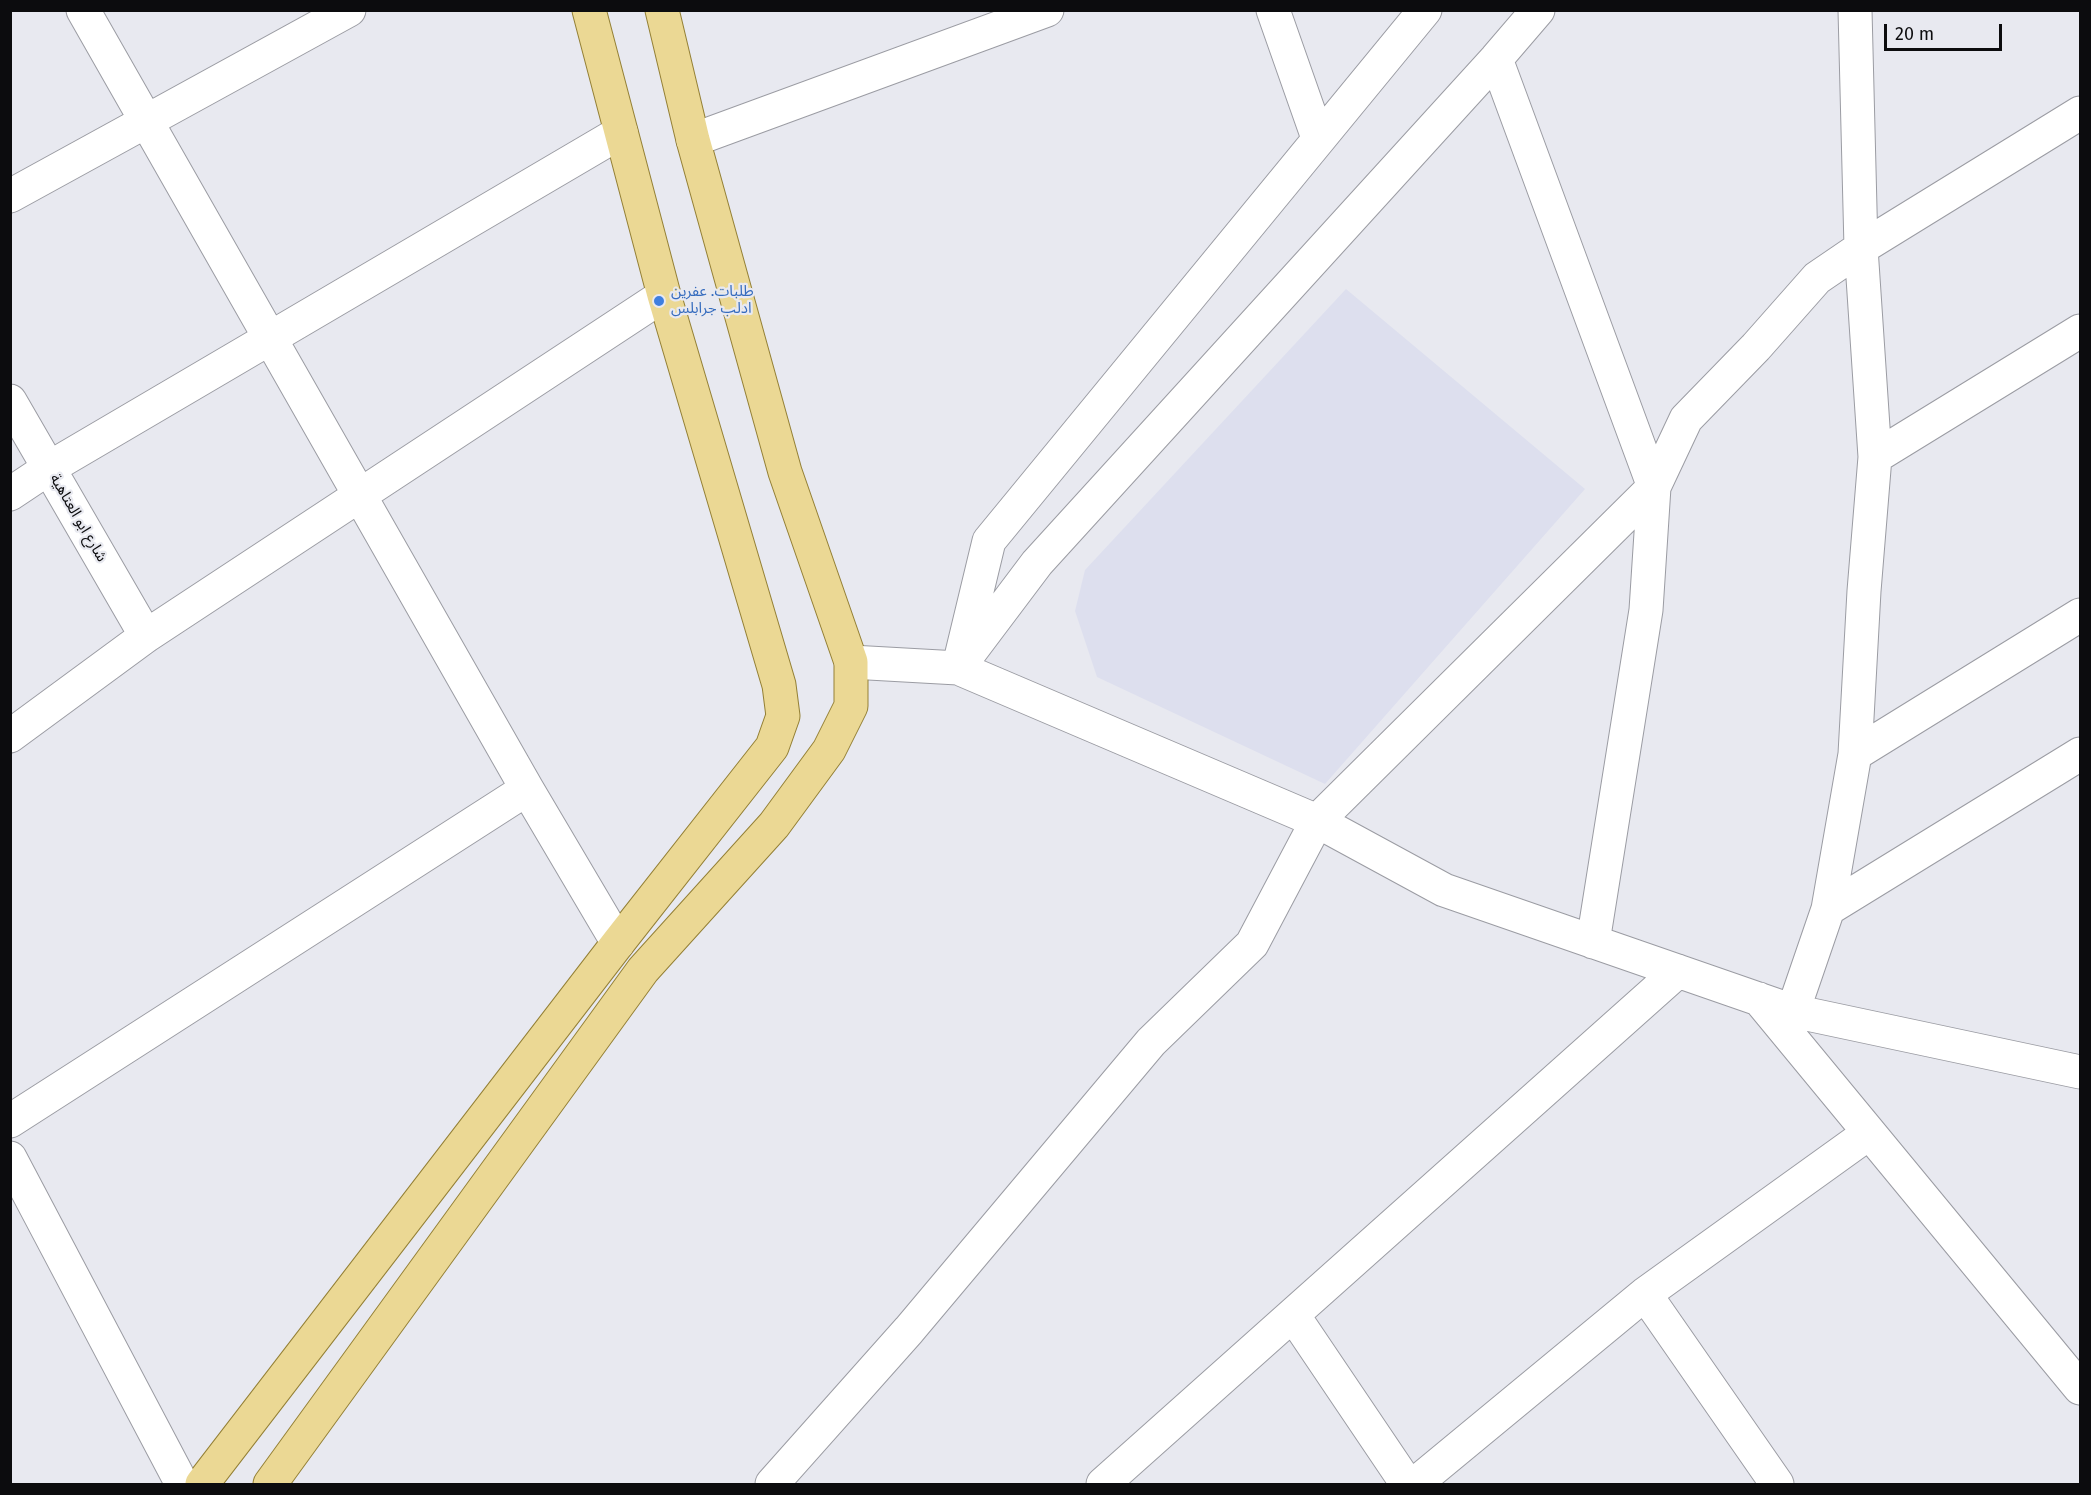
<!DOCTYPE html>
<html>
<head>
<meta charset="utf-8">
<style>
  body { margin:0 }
  #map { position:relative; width:2091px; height:1495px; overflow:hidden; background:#e8e9f0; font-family:"Fira Sans",sans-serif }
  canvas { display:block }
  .frame { position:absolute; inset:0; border:12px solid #0c0c0e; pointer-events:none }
  .scale { position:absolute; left:1884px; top:24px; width:118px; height:27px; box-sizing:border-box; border:3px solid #0c0c0e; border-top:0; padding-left:8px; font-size:18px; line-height:21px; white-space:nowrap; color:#0c0c0e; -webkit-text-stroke:4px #e8e9f0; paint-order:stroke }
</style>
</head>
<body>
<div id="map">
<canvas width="2091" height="1495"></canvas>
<div class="frame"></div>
<div class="scale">20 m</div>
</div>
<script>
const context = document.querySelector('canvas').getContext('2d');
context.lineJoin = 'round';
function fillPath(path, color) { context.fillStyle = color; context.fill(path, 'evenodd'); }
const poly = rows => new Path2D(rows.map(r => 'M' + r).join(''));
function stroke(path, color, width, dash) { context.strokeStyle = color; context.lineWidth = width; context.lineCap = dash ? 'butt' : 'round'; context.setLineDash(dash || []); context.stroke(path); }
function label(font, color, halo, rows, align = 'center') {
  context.font = font + ' "Fira Sans","Noto Sans Arabic",sans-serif'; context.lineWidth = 4.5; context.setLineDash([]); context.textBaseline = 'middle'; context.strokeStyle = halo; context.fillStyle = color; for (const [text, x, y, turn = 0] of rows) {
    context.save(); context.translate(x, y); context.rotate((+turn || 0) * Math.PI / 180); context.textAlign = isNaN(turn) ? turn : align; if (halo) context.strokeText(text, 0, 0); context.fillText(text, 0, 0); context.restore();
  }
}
fillPath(poly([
  [1346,289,1585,489,1325,784,1097,677,1075,611,1085,570]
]), '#dddfee');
const minor = poly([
  [83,10,527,789,618,943],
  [1273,10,1318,138],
  [693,140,1047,10],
  [10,196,349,10],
  [10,401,146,636],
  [1875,457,2080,331],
  [10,494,49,468,621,132],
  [962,653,989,541,1425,10],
  [851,662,958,668,1317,821,1444,890,1793,1011,2080,1072],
  [958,668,1037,563,1496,59,1538,10],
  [10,736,146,636,664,295],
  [1855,754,2080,615],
  [1828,909,2080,754],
  [1593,942,1646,610,1654,487,1686,419,1756,347,1817,278,1861,248,2080,113],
  [1759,999,2080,1388],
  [1793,1011,1828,909,1855,754,1864,591,1875,457,1861,248,1855,10],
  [10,1121,527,789],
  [10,1158,182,1484],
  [1645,1294,1777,1484],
  [1293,1315,1407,1484],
  [772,1484,909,1330,1151,1042,1252,944,1317,821,1654,487,1496,59],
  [1103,1484,1678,971],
  [1415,1484,1645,1294,1869,1133]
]);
const major = poly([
  [202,1484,618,943,772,747,783,716,779,685,664,295,589,10],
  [270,1484,643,970,774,825,829,750,851,706,851,662,785,472,693,140,662,10]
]);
stroke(minor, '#9b9ca3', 35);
stroke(major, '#948036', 35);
stroke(minor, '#fff', 33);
stroke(major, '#ebd894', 33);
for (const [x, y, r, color] of [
  [659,301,6,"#3f7fe0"]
]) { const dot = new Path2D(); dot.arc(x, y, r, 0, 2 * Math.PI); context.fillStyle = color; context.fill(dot); stroke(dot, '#e8e9f0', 2); }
label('15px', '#366cbe', '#e8e9f0', [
  ["طلبات. عفرين",671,292],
  ["ادلب جرابلس",671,309]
], 'left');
label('15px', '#0c0c0e', '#e8e9f0', [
  ["شارع ابو العتاهية",78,518,60]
]);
</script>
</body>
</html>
